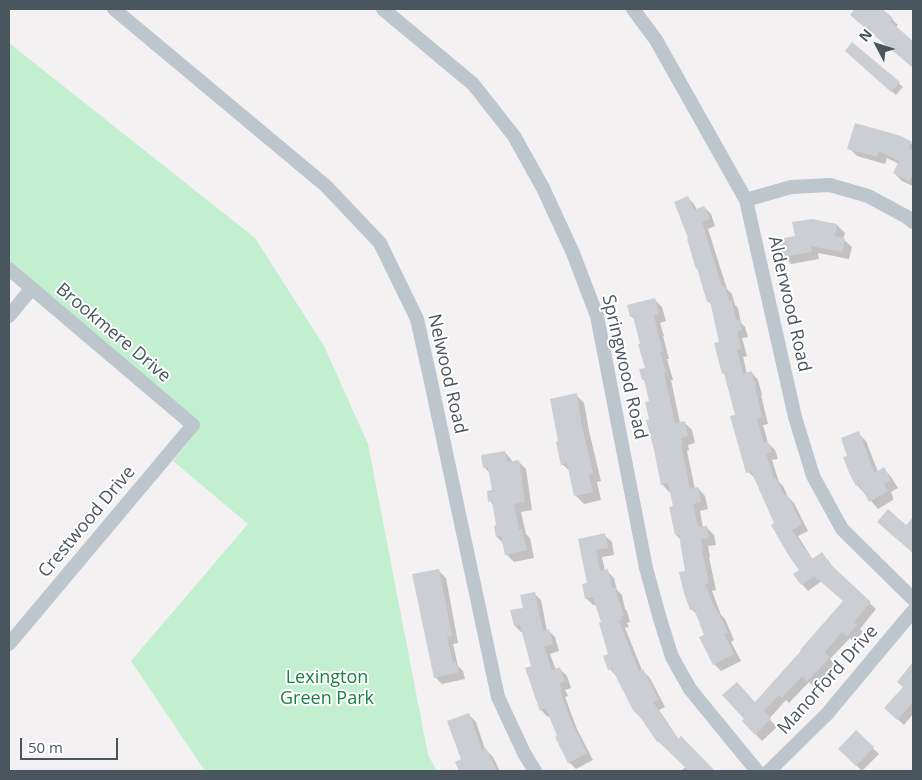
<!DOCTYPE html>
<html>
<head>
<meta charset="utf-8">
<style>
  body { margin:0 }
  #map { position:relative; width:922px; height:780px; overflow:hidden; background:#f3f1f1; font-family:"Open Sans",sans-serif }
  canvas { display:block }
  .frame { position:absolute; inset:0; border:10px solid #49565e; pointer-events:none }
  .north { position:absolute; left:852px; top:20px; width:50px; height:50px; -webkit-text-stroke:4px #fff; paint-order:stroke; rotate:310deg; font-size:14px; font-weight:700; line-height:20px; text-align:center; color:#49565e }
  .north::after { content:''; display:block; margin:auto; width:18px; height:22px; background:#49565e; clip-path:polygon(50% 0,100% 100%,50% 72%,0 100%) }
  .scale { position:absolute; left:20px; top:738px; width:98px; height:22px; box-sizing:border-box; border:2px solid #49565e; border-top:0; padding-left:6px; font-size:15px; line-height:18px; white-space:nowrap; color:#49565e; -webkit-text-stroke:4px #fff; paint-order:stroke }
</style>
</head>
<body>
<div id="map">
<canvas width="922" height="780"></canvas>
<div class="frame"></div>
<div class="north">N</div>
<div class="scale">50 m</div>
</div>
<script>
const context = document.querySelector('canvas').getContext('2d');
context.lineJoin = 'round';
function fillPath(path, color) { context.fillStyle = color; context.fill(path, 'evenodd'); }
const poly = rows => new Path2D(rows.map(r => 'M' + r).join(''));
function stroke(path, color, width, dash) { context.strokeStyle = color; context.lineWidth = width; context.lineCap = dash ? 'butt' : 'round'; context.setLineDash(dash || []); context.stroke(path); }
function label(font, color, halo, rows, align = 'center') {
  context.font = font + ' "Open Sans",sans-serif'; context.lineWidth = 4; context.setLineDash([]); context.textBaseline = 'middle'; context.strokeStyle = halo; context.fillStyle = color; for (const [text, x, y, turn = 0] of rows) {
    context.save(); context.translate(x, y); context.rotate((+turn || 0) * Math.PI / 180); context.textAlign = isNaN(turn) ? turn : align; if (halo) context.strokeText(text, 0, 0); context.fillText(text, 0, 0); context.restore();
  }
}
fillPath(poly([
  [9,43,255,238,324,346,368,444,428,755,437,771,205,771,131,661,248,524,173,461,193,436,194,421,9,261]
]), '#c1efcf');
fillPath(poly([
  [856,9,873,9,882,17,892,19,898,25,896,27,913,42,913,67,851,15],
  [853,44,903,87,896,95,850,55],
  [911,143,913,145,913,186,902,181,894,173,899,164,887,158,885,164,857,156,849,148],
  [688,198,694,204,697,210,704,207,711,214,715,226,708,229,727,289,732,294,735,305,738,308,741,323,745,327,748,337,742,338,747,356,743,357,747,374,752,373,758,380,762,395,761,395,768,424,763,425,768,443,775,450,778,459,772,460,779,482,783,486,788,497,794,503,808,531,798,536,813,560,821,554,828,560,836,572,876,609,860,629,863,632,854,642,850,638,830,659,836,664,827,674,814,687,809,682,789,703,786,700,769,719,777,727,762,741,743,721,755,703,845,601,822,581,808,591,802,584,800,570,775,524,755,478,748,472,736,416,726,376,723,373,720,343,712,305,708,301],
  [837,225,845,233,843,239,852,247,849,259,818,253,819,259,791,264,783,256,796,237],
  [655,300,662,307,666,321,660,323,664,336,663,336,669,359,667,359,673,380,671,380,680,423,684,422,692,430,695,443,688,445,689,450,687,451,695,489,698,488,705,496,708,509,700,511,703,528,706,527,714,535,716,545,708,546,710,557,709,557,716,590,712,591,721,615,725,619,734,640,731,642,741,661,721,671,714,664,698,615,691,609,687,572,681,540,676,535,674,507,671,491,669,492,662,484,650,420,650,402,646,382,643,379,647,368,635,320,631,316],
  [576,395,584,403,589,431,601,481,597,482,601,500,584,504,576,496,571,472,562,464],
  [858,433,866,441,878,472,884,469,891,477,898,488,891,492,893,497,893,500,878,509,857,485,849,456],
  [505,452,513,462,518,461,526,469,532,510,521,512,526,534,530,538,534,558,514,562,506,554,503,543,497,537,495,527,498,526,494,506,490,501,493,491,490,473,484,467],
  [604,535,612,542,614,555,602,557,605,571,607,571,614,578,617,590,622,595,625,609,627,611,630,622,627,623,629,627,625,628,642,670,650,678,665,707,659,710,679,740,681,738,713,771,680,771,686,767,658,741,642,719,635,712,617,677,610,669,610,655,597,605,593,605,586,598,588,584,579,540],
  [439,571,446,578,458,643,453,644,458,666,463,671,465,679,442,684,435,677],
  [534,593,541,600,547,631,548,630,555,637,559,651,550,654,556,670,560,669,567,676,571,688,565,690,568,696,565,697,577,729,593,760,576,769,569,762,551,716,548,717,541,710,533,667,523,632,521,632,515,626],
  [910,668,913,671,913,714,904,725,892,714,904,688],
  [469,715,476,722,485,749,493,757,500,771,460,771,456,762,462,760],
  [856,732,879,754,862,771,840,749]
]), '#0003');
fillPath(poly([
  [855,9,882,9,893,18,890,21,913,41,913,68,850,15],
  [852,42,900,82,891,92,845,51],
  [855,123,901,136,912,142,908,148,913,150,913,174,909,182,893,173,899,161,879,151,877,157,847,149],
  [688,196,694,210,704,206,710,219,702,222,722,287,725,286,729,301,732,300,736,320,739,319,742,330,737,332,741,349,737,350,743,374,752,371,756,388,755,388,762,417,757,419,764,443,768,442,772,452,766,454,774,479,776,478,784,495,787,495,802,524,792,530,800,542,812,559,822,552,831,565,871,602,854,622,857,625,847,636,842,632,825,652,830,657,820,668,807,681,802,676,782,698,779,695,764,711,771,719,755,735,742,721,744,719,722,695,737,682,755,702,801,651,800,650,843,601,814,576,801,585,793,574,799,570,789,556,771,525,774,523,751,471,746,473,730,416,735,415,724,373,722,374,714,343,719,342,710,301,707,302,697,268,696,269,687,239,688,238,674,202],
  [812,219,837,224,835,236,845,238,842,252,811,246,812,252,782,257,779,239,795,236,792,222],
  [655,298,659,314,654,315,657,329,656,329,663,351,660,352,666,372,664,373,675,423,685,421,688,436,681,438,683,443,681,444,690,489,698,487,701,502,693,504,698,527,707,526,709,538,701,539,703,550,702,550,709,583,705,584,716,611,718,611,728,633,724,634,734,654,713,665,699,637,704,635,694,609,690,610,684,593,679,572,685,571,679,535,675,535,669,507,673,506,668,483,661,485,654,450,646,420,649,419,645,402,649,401,644,379,642,380,639,369,645,368,638,344,640,344,633,316,630,317,627,305],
  [577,393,581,422,593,473,589,474,593,492,574,496,567,463,561,465,556,442,558,441,550,399],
  [859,431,874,473,884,467,891,480,884,484,888,491,869,502,859,484,856,486,850,475,843,457,847,456,841,438],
  [505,451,507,462,519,460,525,502,514,504,519,530,522,529,527,550,505,555,501,536,496,537,494,526,496,525,492,501,488,502,487,491,492,490,488,467,483,468,481,455],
  [888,509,906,525,913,517,913,553,877,522],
  [605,533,608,548,596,550,600,571,608,569,612,588,615,587,619,603,620,603,624,616,621,616,622,620,619,621,639,671,643,669,659,700,653,702,678,739,681,736,715,771,689,771,658,741,657,742,636,711,634,712,612,669,608,670,603,656,608,654,599,623,601,622,593,597,585,599,582,584,587,583,578,539],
  [439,569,452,636,447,637,453,663,456,662,459,672,434,678,412,574],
  [535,592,543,631,549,629,553,644,544,647,552,670,560,667,565,681,559,683,562,690,560,690,571,721,587,753,568,763,555,737,557,736,546,708,540,711,525,668,531,666,520,625,514,626,510,610,523,608,520,595],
  [913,662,913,702,897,720,884,708,903,687,897,682],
  [469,713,482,750,486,748,497,771,459,771,455,762,461,759,447,721],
  [856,730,874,747,856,766,838,749]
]), '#cbced3');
stroke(poly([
  [114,9,326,186,380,243,417,319,431,382,498,697,524,753,535,771],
  [383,9,473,84,514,136,543,188,573,253,597,316,646,568,660,619,672,657,690,689,757,771],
  [633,9,656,40,746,200,795,417,813,476,842,529,913,599],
  [746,200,791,187,830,185,868,196,907,217,913,222],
  [9,269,193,425,9,644],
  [9,316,31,289],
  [769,771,827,714,913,611]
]), '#bdc6cd', 14);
label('18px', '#49565e', '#fff', [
  ["Alderwood Road",789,304,77],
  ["Brookmere Drive",113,333,40],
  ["Springwood Road",624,367,77],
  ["Nelwood Road",447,374,77],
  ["Crestwood Drive",87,522,-50],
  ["Manorford Drive",828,680,-48]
]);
label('18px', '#197f44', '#fff', [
  ["Lexington",327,678],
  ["Green Park",327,699]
]);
</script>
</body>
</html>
